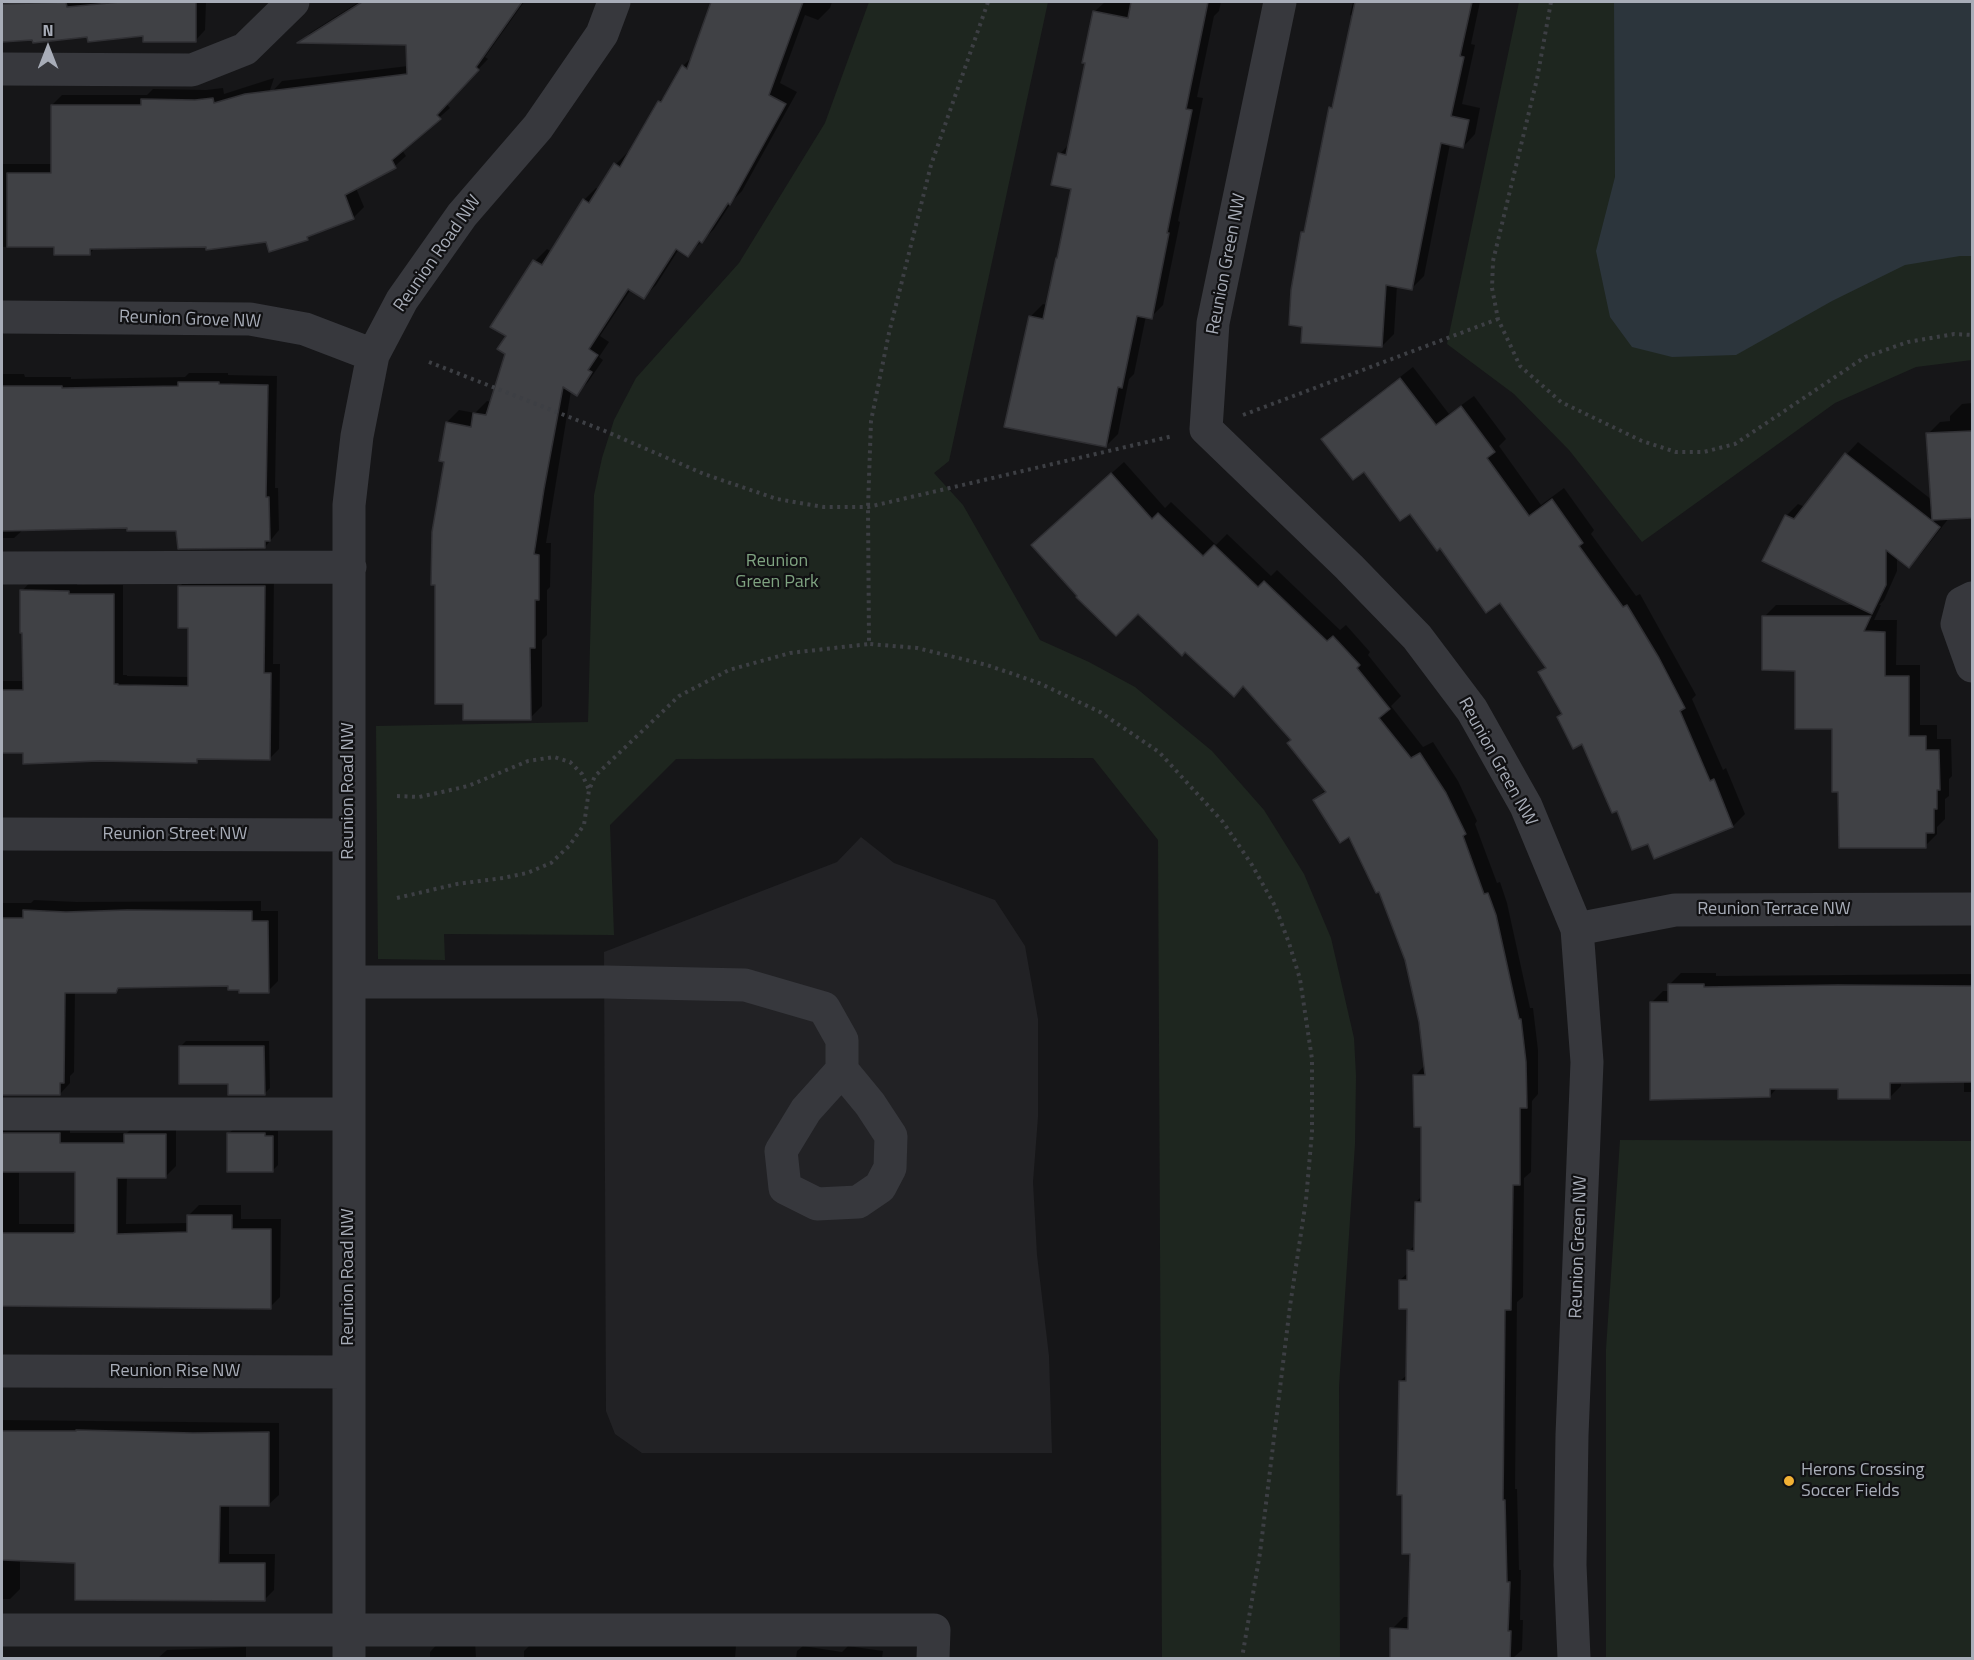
<!DOCTYPE html>
<html>
<head>
<meta charset="utf-8">
<style>
  body { margin:0 }
  #map { position:relative; width:1974px; height:1660px; overflow:hidden; background:#161618; font-family:"Titillium Web",sans-serif }
  canvas { display:block }
  .frame { position:absolute; inset:0; border:3px solid #a8adb8; pointer-events:none }
  .north { position:absolute; left:18px; top:18px; width:60px; height:60px; -webkit-text-stroke:4px #111113; paint-order:stroke; rotate:0deg; font-size:16px; font-weight:700; line-height:24px; text-align:center; color:#a8adb8 }
  .north::after { content:''; display:block; margin:auto; width:21px; height:27px; background:#a8adb8; clip-path:polygon(50% 0,100% 100%,50% 72%,0 100%) }
</style>
</head>
<body>
<div id="map">
<canvas width="1974" height="1660"></canvas>
<div class="frame"></div>
<div class="north">N</div>
</div>
<script>
const context = document.querySelector('canvas').getContext('2d');
context.lineJoin = 'round';
function fillPath(path, color) { context.fillStyle = color; context.fill(path, 'evenodd'); }
const poly = rows => new Path2D(rows.map(r => 'M' + r).join(''));
function stroke(path, color, width, dash) { context.strokeStyle = color; context.lineWidth = width; context.lineCap = dash ? 'butt' : 'round'; context.setLineDash(dash || []); context.stroke(path); }
function label(font, color, halo, rows, align = 'center') {
  context.font = font + ' "Titillium Web",sans-serif'; context.lineWidth = 4.5; context.setLineDash([]); context.textBaseline = 'middle'; context.strokeStyle = halo; context.fillStyle = color; for (const [text, x, y, turn = 0] of rows) {
    context.save(); context.translate(x, y); context.rotate((+turn || 0) * Math.PI / 180); context.textAlign = isNaN(turn) ? turn : align; if (halo) context.strokeText(text, 0, 0); context.fillText(text, 0, 0); context.restore();
  }
}
fillPath(poly([
  [861,837,894,863,995,900,1025,946,1038,1019,1038,1117,1033,1182,1037,1255,1049,1356,1052,1453,642,1453,615,1434,606,1411,604,952,837,862]
]), '#222225');
fillPath(poly([
  [869,2,1048,2,949,461,934,473,963,505,1040,640,1089,662,1135,687,1212,751,1264,810,1304,874,1331,938,1354,1038,1356,1076,1355,1144,1339,1386,1340,1658,1162,1658,1158,840,1093,758,676,759,610,825,614,935,444,934,445,960,378,959,376,726,588,722,594,495,602,458,614,420,636,378,739,263,825,123],
  [1519,2,1972,2,1972,360,1916,367,1835,403,1642,542,1569,450,1514,394,1447,344],
  [1620,1140,1972,1141,1972,1658,1606,1658,1606,1349]
]), '#1e261f');
fillPath(poly([
  [1614,2,1972,2,1972,256,1960,256,1905,265,1832,301,1736,355,1672,357,1632,347,1610,317,1596,251,1615,177]
]), '#2c353c');
fillPath(poly([
  [2,2,206,2,205,30,195,41,145,34,2,40],
  [359,2,524,2,485,57,488,59,446,103,450,108,402,150,406,156,395,166,356,188,364,207,353,218,312,234,307,238,207,246,96,247,89,254,55,246,2,247,2,87,3,164,52,164,52,105,62,95,147,95,153,89,206,90,223,88,224,94,274,78,268,96,282,81,408,66,407,43,301,42,310,33],
  [712,2,832,2,830,8,818,20,805,15,780,83,797,92,742,191,733,200,714,229,688,255,679,249,656,285,644,297,631,289,600,336,609,342,599,357,603,360,588,382,576,394,571,391,546,543,551,543,550,587,547,590,547,635,542,640,542,706,530,718,446,461,447,422,459,410,475,413,487,401,492,402,507,354,508,336,535,261,547,249,552,252,584,200,596,188,599,190,616,164,628,152,630,153,659,102,667,93,683,66,693,56],
  [1105,2,1221,2,1219,11,1214,16,1197,97,1203,98,1178,221,1180,222,1163,305,1151,317,1146,316,1134,374,1129,379,1118,434,1106,446,1031,316,1043,304,1047,305,1073,188,1060,154,1070,143,1087,62,1094,12],
  [1353,2,1480,2,1471,44,1475,45,1462,104,1480,108,1475,134,1463,147,1450,144,1424,276,1412,288,1397,285,1394,334,1382,346,1303,232,1306,228,1330,107,1335,103,1354,16,1350,15],
  [1413,367,1449,414,1474,396,1506,439,1499,446,1541,505,1564,488,1594,530,1591,534,1636,596,1640,594,1696,695,1692,699,1723,770,1726,768,1745,814,1733,826,1654,857,1649,842,1618,809,1583,742,1558,717,1563,713,1540,672,1546,666,1500,601,1440,546,1410,512,1365,469,1323,439,1335,427],
  [189,373,228,373,228,375,277,376,275,488,278,488,279,530,265,547,177,529,128,527,24,529,14,538,2,538,2,374,24,374,25,377,71,377,71,379,185,377],
  [1972,403,1972,516,1949,518,1921,554,1909,566,1897,557,1897,571,1884,600,1879,605,1881,605,1874,620,1897,620,1896,665,1920,665,1920,725,1937,725,1937,739,1951,739,1952,776,1949,779,1949,796,1945,799,1945,819,1937,827,1937,834,1925,846,1840,791,1833,728,1764,617,1776,605,1856,605,1786,516,1798,504,1805,507,1847,454,1858,442,1932,500,1928,434,1940,422,1950,421,1950,416,1962,404],
  [1124,462,1165,508,1171,502,1216,545,1227,534,1271,576,1277,570,1340,630,1346,625,1370,652,1368,655,1401,696,1391,706,1423,747,1433,742,1458,781,1477,821,1475,824,1497,883,1500,882,1507,903,1530,1008,1533,1008,1538,1050,1538,1094,1532,1101,1531,1172,1524,1178,1523,1297,1517,1302,1515,1489,1517,1489,1519,1570,1521,1570,1520,1620,1523,1620,1522,1650,1513,1658,1391,1658,1392,1629,1404,1617,1409,1617,1411,1553,1400,1381,1408,1374,1408,1308,1400,1280,1409,1272,1409,1251,1415,1245,1416,1202,1422,1196,1423,1125,1415,1076,1425,1065,1420,1022,1407,960,1380,890,1350,835,1315,800,1326,789,1293,740,1244,685,1185,650,1045,533],
  [189,577,274,577,273,664,280,664,279,749,270,758,200,758,196,761,2,751,2,681,24,681,22,591,31,581,78,582,77,585,123,585,123,675,127,675,127,676,190,677,190,626,179,587],
  [34,900,77,902,261,901,261,911,278,911,278,981,268,991,229,985,120,986,115,991,75,991,74,1072,70,1076,70,1083,60,1094,2,1094,2,903,31,903],
  [1681,973,1716,973,1716,976,1972,974,1972,1092,1964,1092,1964,1080,1901,1081,1901,1086,1889,1098,1839,1087,1778,1087,1770,1096,1651,1003,1663,991,1669,991,1669,985],
  [186,1041,269,1041,270,1088,264,1094,230,1083,180,1047],
  [2,1119,70,1123,70,1133,127,1133,136,1124,176,1124,176,1166,166,1176,127,1176,126,1224,188,1223,188,1216,199,1205,241,1205,241,1219,281,1219,280,1297,270,1307,2,1305],
  [19,1171,77,1171,77,1224,19,1224],
  [235,1128,270,1128,270,1131,278,1131,278,1165,272,1171,229,1133],
  [2,1420,279,1423,279,1495,268,1505,229,1505,229,1554,275,1554,274,1590,264,1600,77,1562,20,1559,20,1589,10,1599,2,1599],
  [440,1641,475,1641,476,1658,430,1658,430,1652],
  [534,1641,736,1646,735,1658,524,1658,524,1651],
  [803,1646,842,1652,848,1646,883,1651,882,1658,796,1658,797,1651],
  [246,1647,246,1658,158,1658,167,1650]
]), '#0007');
const building = poly([
  [66,2,67,7,120,2,196,2,196,42,143,42,143,36,88,42,87,37,33,43,32,40,2,42,2,4,66,2],
  [362,2,522,2,476,67,479,70,437,115,441,119,392,160,396,168,345,195,354,219,307,237,308,240,269,252,266,242,206,250,206,247,90,249,90,255,54,255,54,247,7,247,7,173,51,173,51,105,141,105,141,99,195,100,213,98,214,103,245,94,407,74,406,45,297,43,362,2],
  [711,2,803,2,769,95,786,104,730,205,728,203,702,243,699,241,688,257,676,249,644,299,628,289,589,349,598,355,588,370,592,372,577,396,563,387,544,489,534,554,539,555,539,600,535,600,535,648,530,648,531,720,463,720,463,704,435,704,435,585,431,585,432,532,444,462,439,461,446,422,471,427,473,413,486,415,505,354,497,349,506,336,490,327,533,260,542,265,583,199,589,203,614,163,620,167,658,101,661,102,682,65,687,69,711,2],
  [1131,2,1208,2,1186,109,1192,110,1167,233,1169,233,1152,319,1137,316,1122,388,1118,387,1106,447,1004,427,1029,316,1043,319,1056,258,1057,258,1071,189,1051,185,1058,153,1066,155,1085,63,1082,63,1093,11,1128,18,1131,2],
  [1355,2,1472,2,1460,56,1464,57,1451,116,1469,120,1463,148,1441,143,1412,290,1386,285,1382,347,1301,343,1302,327,1289,325,1291,290,1301,232,1304,232,1329,107,1332,108,1355,2],
  [1400,378,1436,425,1461,406,1495,452,1487,458,1529,516,1552,499,1583,543,1579,546,1623,607,1627,605,1659,658,1685,708,1680,711,1710,781,1714,779,1733,827,1654,859,1648,844,1632,850,1617,811,1612,813,1582,744,1573,749,1557,717,1562,714,1538,672,1546,668,1500,603,1486,613,1440,548,1437,551,1410,514,1400,521,1364,472,1353,480,1321,439,1400,378],
  [178,382,219,382,219,384,268,385,266,497,269,497,270,541,265,541,265,548,178,549,176,531,127,531,127,528,2,531,2,386,62,386,62,388,178,386,178,382],
  [1972,431,1972,518,1932,520,1926,433,1972,431],
  [1845,453,1940,527,1909,568,1886,550,1886,585,1872,614,1762,561,1785,515,1794,519,1845,453],
  [1111,473,1152,519,1158,513,1203,556,1214,545,1258,587,1264,581,1327,641,1333,636,1360,665,1357,668,1390,709,1379,718,1411,758,1420,753,1446,793,1466,834,1463,836,1484,894,1488,893,1496,915,1519,1019,1521,1019,1526,1062,1527,1108,1520,1108,1520,1185,1513,1185,1511,1310,1505,1310,1503,1500,1505,1500,1507,1582,1510,1582,1508,1631,1511,1631,1510,1659,1390,1659,1390,1628,1408,1629,1410,1554,1402,1554,1402,1495,1397,1495,1399,1381,1406,1381,1407,1309,1399,1309,1399,1280,1407,1280,1407,1250,1414,1251,1415,1202,1421,1202,1421,1127,1414,1127,1413,1075,1425,1075,1419,1022,1405,960,1379,892,1376,893,1349,837,1340,843,1313,800,1326,792,1287,743,1291,740,1243,686,1234,697,1185,652,1182,656,1138,614,1116,636,1076,597,1077,596,1031,545,1111,473],
  [178,586,265,586,264,673,271,673,270,760,197,759,197,763,99,761,23,764,23,753,2,753,2,690,23,690,22,633,20,633,20,590,69,591,69,594,114,594,114,684,118,684,118,685,188,686,188,628,178,628,178,586],
  [1762,616,1871,616,1864,631,1885,632,1885,676,1909,676,1909,736,1926,736,1926,750,1939,750,1940,790,1937,790,1937,809,1934,809,1934,833,1926,833,1926,848,1839,848,1838,792,1832,792,1832,729,1795,729,1795,671,1762,670,1762,616],
  [23,910,66,912,127,910,252,911,252,921,268,921,269,993,239,993,239,990,228,990,228,986,118,988,116,993,65,993,64,1083,60,1083,60,1095,2,1095,2,918,23,918,23,910],
  [1668,984,1704,984,1704,987,1838,985,1972,986,1972,1082,1890,1083,1890,1099,1838,1099,1838,1089,1770,1089,1770,1097,1650,1100,1650,1002,1668,1002,1668,984],
  [179,1046,264,1046,265,1095,228,1095,228,1084,179,1084,179,1046],
  [2,1133,60,1133,60,1143,124,1143,124,1134,166,1134,166,1178,117,1178,117,1234,187,1232,187,1215,232,1215,232,1229,271,1229,271,1309,2,1306,2,1233,73,1233,75,1232,75,1172,2,1172,2,1133],
  [227,1133,265,1133,265,1136,273,1136,273,1172,227,1172,227,1133],
  [76,1430,193,1433,269,1432,269,1506,220,1506,219,1563,265,1563,265,1601,75,1600,75,1563,2,1560,2,1431,76,1431,76,1430]
]);
fillPath(building, '#404145');
stroke(building, '#303034', 1.5);
stroke(poly([
  [988,2,931,165,889,333,871,421,868,507,869,644,917,648,987,665,1039,683,1100,712,1159,752,1223,822,1252,865,1275,906,1289,943,1300,979,1312,1059,1312,1132,1306,1200,1290,1306,1260,1553,1242,1658],
  [1551,2,1537,79,1493,261,1492,288,1498,319,1520,366,1561,402,1642,441,1676,452,1704,452,1735,444,1865,357,1908,342,1954,334,1972,335],
  [429,362,605,431,704,474,777,499,824,507,868,507,1173,436],
  [1243,415,1498,319],
  [397,796,419,797,442,792,468,786,528,761,554,757,570,762,582,774,589,790],
  [397,898,457,884,503,878,527,873,551,863,569,846,584,825,589,790,595,776,679,696,729,670,790,653,869,644]
]), '#3d3f44', 4, [3, 4.5]);
stroke(poly([
  [1280,2,1213,323,1206,429,1349,567,1417,637,1472,710,1526,806,1577,929,1587,1062,1572,1435,1570,1565,1574,1658],
  [2,69,192,70,245,49,293,2],
  [2,317,250,319,305,329,373,355],
  [2,568,350,567],
  [1972,598,1962,603,1957,624,1972,666],
  [2,834,349,835],
  [1577,929,1675,910,1972,909],
  [349,982,606,982,745,985,824,1008,842,1040,842,1070,806,1110,781,1151,785,1188,817,1204,858,1202,880,1187,890,1168,891,1136,870,1104,842,1070],
  [2,1114,349,1114],
  [2,1371,349,1372],
  [2,1630,934,1630,933,1658],
  [349,1658,349,505,357,436,373,355,402,300,462,215,538,127,602,34,614,2]
]), '#37383d', 33);
for (const [x, y, r, color] of [
  [1789,1481,6,"#f2b134"]
]) { const dot = new Path2D(); dot.arc(x, y, r, 0, 2 * Math.PI); context.fillStyle = color; context.fill(dot); stroke(dot, '#111113', 2); }
label('18px', '#a8adb8', '#111113', [
  ["Reunion Road NW",438,254,-55],
  ["Reunion Green NW",1227,264,-79],
  ["Reunion Grove NW",190,320,2],
  ["Reunion Green NW",1497,762,61],
  ["Reunion Road NW",349,791,-90],
  ["Reunion Street NW",175,835],
  ["Reunion Terrace NW",1774,910],
  ["Reunion Green NW",1579,1247,-88],
  ["Reunion Road NW",349,1277,-90],
  ["Reunion Rise NW",175,1372]
]);
label('18px', '#7fa381', '#111113', [
  ["Reunion",777,562],
  ["Green Park",777,583]
]);
label('18px', '#a8adb8', '#111113', [
  ["Herons Crossing",1801,1471],
  ["Soccer Fields",1801,1492]
], 'left');
</script>
</body>
</html>
